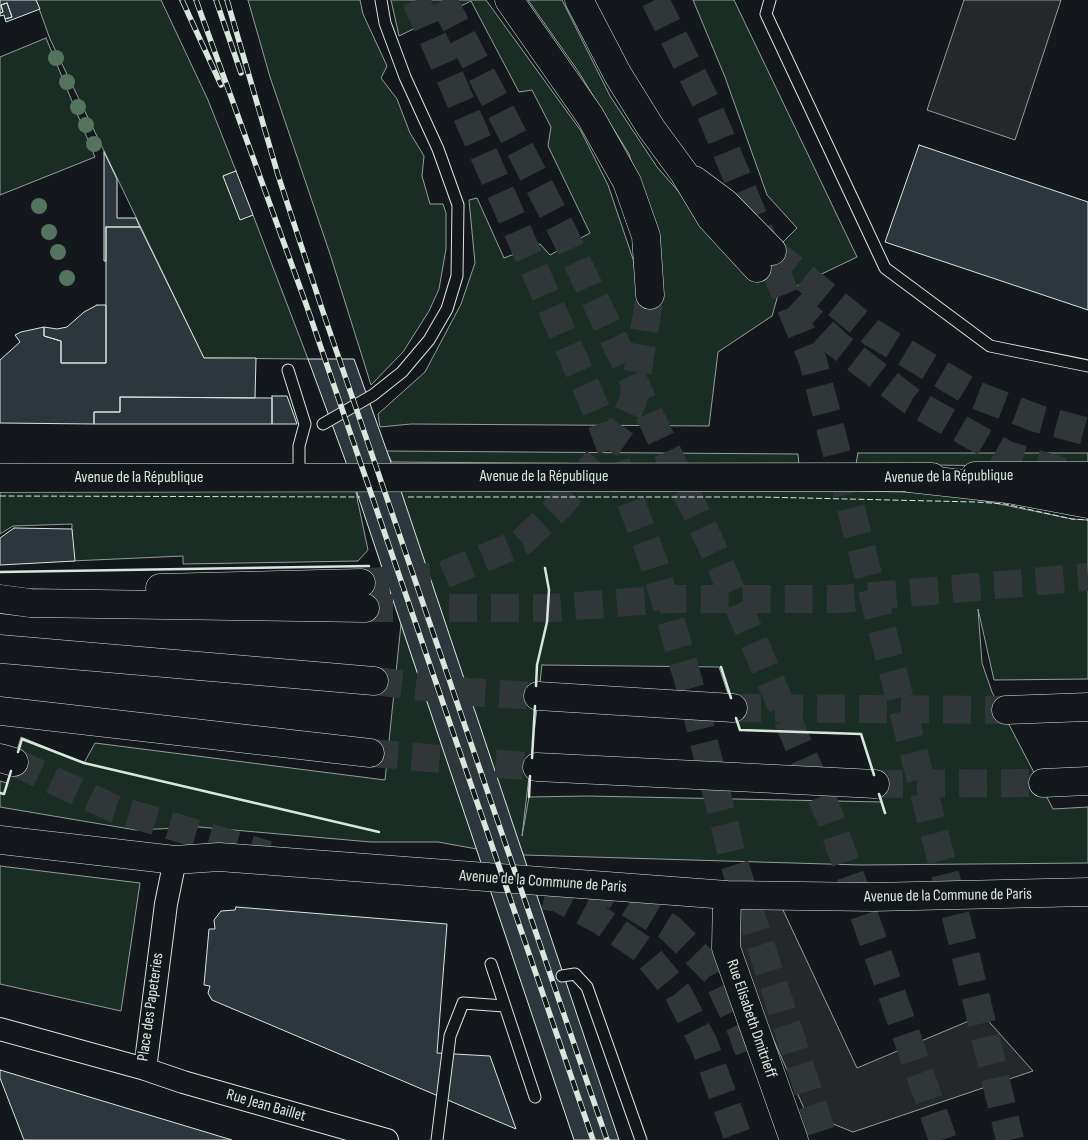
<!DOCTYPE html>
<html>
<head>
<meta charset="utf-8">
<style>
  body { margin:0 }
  canvas { display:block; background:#14181c }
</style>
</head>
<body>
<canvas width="1088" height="1140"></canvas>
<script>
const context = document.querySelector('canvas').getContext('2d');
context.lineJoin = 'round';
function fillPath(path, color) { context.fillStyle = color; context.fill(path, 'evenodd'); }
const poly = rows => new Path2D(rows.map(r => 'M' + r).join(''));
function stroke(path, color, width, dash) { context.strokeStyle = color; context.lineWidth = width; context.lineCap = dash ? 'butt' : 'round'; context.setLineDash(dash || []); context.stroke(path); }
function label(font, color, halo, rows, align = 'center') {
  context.font = font + ' "Sofia Sans Condensed",sans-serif'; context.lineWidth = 4; context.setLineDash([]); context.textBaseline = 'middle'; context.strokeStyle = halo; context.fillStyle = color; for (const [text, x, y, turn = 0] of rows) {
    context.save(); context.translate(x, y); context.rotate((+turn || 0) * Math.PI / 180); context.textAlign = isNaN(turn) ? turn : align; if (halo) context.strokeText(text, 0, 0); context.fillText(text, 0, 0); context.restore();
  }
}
const green = poly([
  [36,0,161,0,208,100,236,171,223,176,240,219,253,215,308,359,204,358,50,39,36,0],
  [248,0,360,0,363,14,387,66,381,78,397,99,410,133,424,156,422,176,430,204,443,204,446,213,446,249,439,289,429,311,403,352,371,385,330,254,270,77,248,0],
  [391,0,486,0,581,131,608,185,633,259,639,296,655,233,629,154,578,71,528,0,562,0,610,96,657,167,751,274,797,228,767,195,725,77,693,0,734,0,857,257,778,295,772,316,718,352,709,426,411,424,380,427,378,414,425,372,461,304,475,263,469,200,477,198,504,258,540,244,550,255,590,233,548,146,551,127,532,90,519,92,471,1,399,36,391,0],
  [46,38,95,157,0,195,0,57,46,38],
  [386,451,798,454,799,465,392,462,386,451],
  [858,453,1088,453,1088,467,856,464,858,453],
  [696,487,946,493,1072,519,1088,520,1088,679,994,680,978,609,982,663,992,692,1053,809,1088,807,1088,863,860,865,524,855,520,848,399,490,696,487],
  [542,665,719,667,740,730,861,734,882,802,587,796,529,797,522,836,542,665],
  [355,488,368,550,358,561,183,564,183,556,71,561,72,524,13,526,0,534,0,490,355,488],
  [401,624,477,849,438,842,371,842,199,827,136,830,0,807,0,781,7,783,21,737,84,763,95,743,385,780,401,624],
  [0,866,140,883,121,1011,0,984,0,866]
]);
fillPath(green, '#1a2d24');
stroke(green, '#939e99', 1);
const parking = poly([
  [964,0,1061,0,1015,140,927,110,964,0],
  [776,895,857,1068,983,1015,1033,1071,853,1132,806,1113,720,918,776,895]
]);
fillPath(parking, '#24282b');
stroke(parking, '#939e99', 1);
const building = poly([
  [0,0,36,0,40,9,6,22,5,19,12,17,7,3,1,5,3,12,0,13,0,0],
  [7,3,12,17,5,19,4,15,0,16,0,13,3,12,1,5,7,3],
  [919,145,1088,202,1088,310,885,242,919,145],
  [104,152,117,179,117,218,136,218,140,227,106,227,106,261,104,261,104,152],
  [236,171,253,215,240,220,223,176,236,171],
  [106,227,140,227,204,358,256,358,255,398,120,397,120,412,94,412,94,424,0,423,0,360,20,342,15,335,21,332,44,327,44,336,61,341,61,363,106,363,106,227],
  [97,305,106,305,106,363,61,363,61,341,44,336,44,327,57,329,67,327,84,312,97,305],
  [308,359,354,359,399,485,619,1140,574,1140,355,487,308,359],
  [272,396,287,396,297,424,272,424,272,396],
  [120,397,272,398,272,424,94,424,94,412,120,412,120,397],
  [14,528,72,529,75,561,0,565,0,538,14,528],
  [236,907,447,924,437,1053,490,1056,516,1129,212,1000,208,993,210,986,204,985,209,929,215,929,214,920,221,911,235,910,236,907],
  [0,1070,232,1140,24,1140,0,1078,0,1070]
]);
fillPath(building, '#2c363c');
stroke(building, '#d8e6dc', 1);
stroke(poly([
  [416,0,598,414,654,563,691,690,734,863,824,1140],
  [443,0,564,234,716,555,829,815,943,1140],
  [655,0,706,102,813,361,963,944,1010,1140],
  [772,251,871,332,976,395,1036,418,1088,432],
  [793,303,837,344,911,401,1007,455,1067,473],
  [361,583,441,576,522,542,560,506,599,458,623,423,633,401,650,295],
  [365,608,550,608,669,599,841,599,1088,577],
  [374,681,469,692,538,696],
  [733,708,1006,710],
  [370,753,537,767],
  [14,762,115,809,268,855],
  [875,784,1043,783],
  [503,888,558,898,600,920,642,949,678,993,704,1044,739,1140],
  [590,890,613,894,670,928,714,972,741,1029,752,1060]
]), '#313739', 28, [28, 14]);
const lane = poly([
  [770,0,766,14,885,268,990,346,1088,366],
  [288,370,305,424,299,446,299,477],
  [323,424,373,395,402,372,429,340,447,309,457,276,458,205,438,149,405,77,385,23,381,0],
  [491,964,535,1097],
  [562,976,575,974,587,987,641,1140],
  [437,1140,450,1036,463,1003,504,1006]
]);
const street = poly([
  [0,1029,145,1069,183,1082,387,1140],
  [145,1069,166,904,175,860]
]);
const secondary = poly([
  [975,476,1088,476],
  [0,478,932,477],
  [0,840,175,860,219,857,727,895,873,897,1088,892],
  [727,895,726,948,794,1140]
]);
const highway = poly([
  [509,0,590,116,627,182,646,236,650,295],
  [579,0,618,75,651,128,684,173,711,218,757,268],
  [694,180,725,203,772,251],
  [909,478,1008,489,1088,504],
  [160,588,361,583],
  [0,599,30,603,365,608],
  [0,649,374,681],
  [538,696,733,708],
  [1006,710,1088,707],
  [0,711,370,753],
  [0,758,14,762],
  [537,767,875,784],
  [1043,783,1088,781]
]);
stroke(lane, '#d8e6dc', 13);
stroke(street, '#d8e6dc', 24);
stroke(secondary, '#d8e6dc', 29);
stroke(highway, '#d8e6dc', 29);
stroke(lane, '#14181c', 11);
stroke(street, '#14181c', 22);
stroke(secondary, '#14181c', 28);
stroke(highway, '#14181c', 28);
const rail = poly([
  [182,0,221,85],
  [196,0,306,304,593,1140],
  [216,0,241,73],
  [227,0,278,175,322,309,607,1140]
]);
stroke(rail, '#d8e6dc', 5.5);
stroke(rail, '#14181c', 4, [11]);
stroke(poly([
  [0,496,360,497],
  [408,497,761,497,976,502,1005,504,1072,519,1088,520]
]), '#d8e6dc', 1, [6, 2.5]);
stroke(poly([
  [0,572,369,566],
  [721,667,731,698],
  [536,686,537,665,547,622,549,590,545,568],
  [736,718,740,730,861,734,874,775],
  [18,752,22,739,84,763,379,832],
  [532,758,535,706],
  [0,793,4,794,11,771],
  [879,794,885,813],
  [529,797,530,776]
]), '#d8e6dc', 2.5);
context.fillStyle = '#55745f';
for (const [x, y] of [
  [56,58],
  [67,82],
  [78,107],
  [86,125],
  [94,144],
  [39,206],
  [49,232],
  [58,252],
  [67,278]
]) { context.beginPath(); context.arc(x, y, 8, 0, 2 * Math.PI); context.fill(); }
label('16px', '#d8e6dc', '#14181c', [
  ["Avenue de la République",544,477],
  ["Avenue de la République",949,477,-1],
  ["Avenue de la République",139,478],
  ["Avenue de la Commune de Paris",543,882,4],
  ["Avenue de la Commune de Paris",948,896,-1],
  ["Place des Papeteries",151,1007,-82],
  ["Rue Elisabeth Dmitrieff",751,1019,71],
  ["Rue Jean Baillet",266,1106,16]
]);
</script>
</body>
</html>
